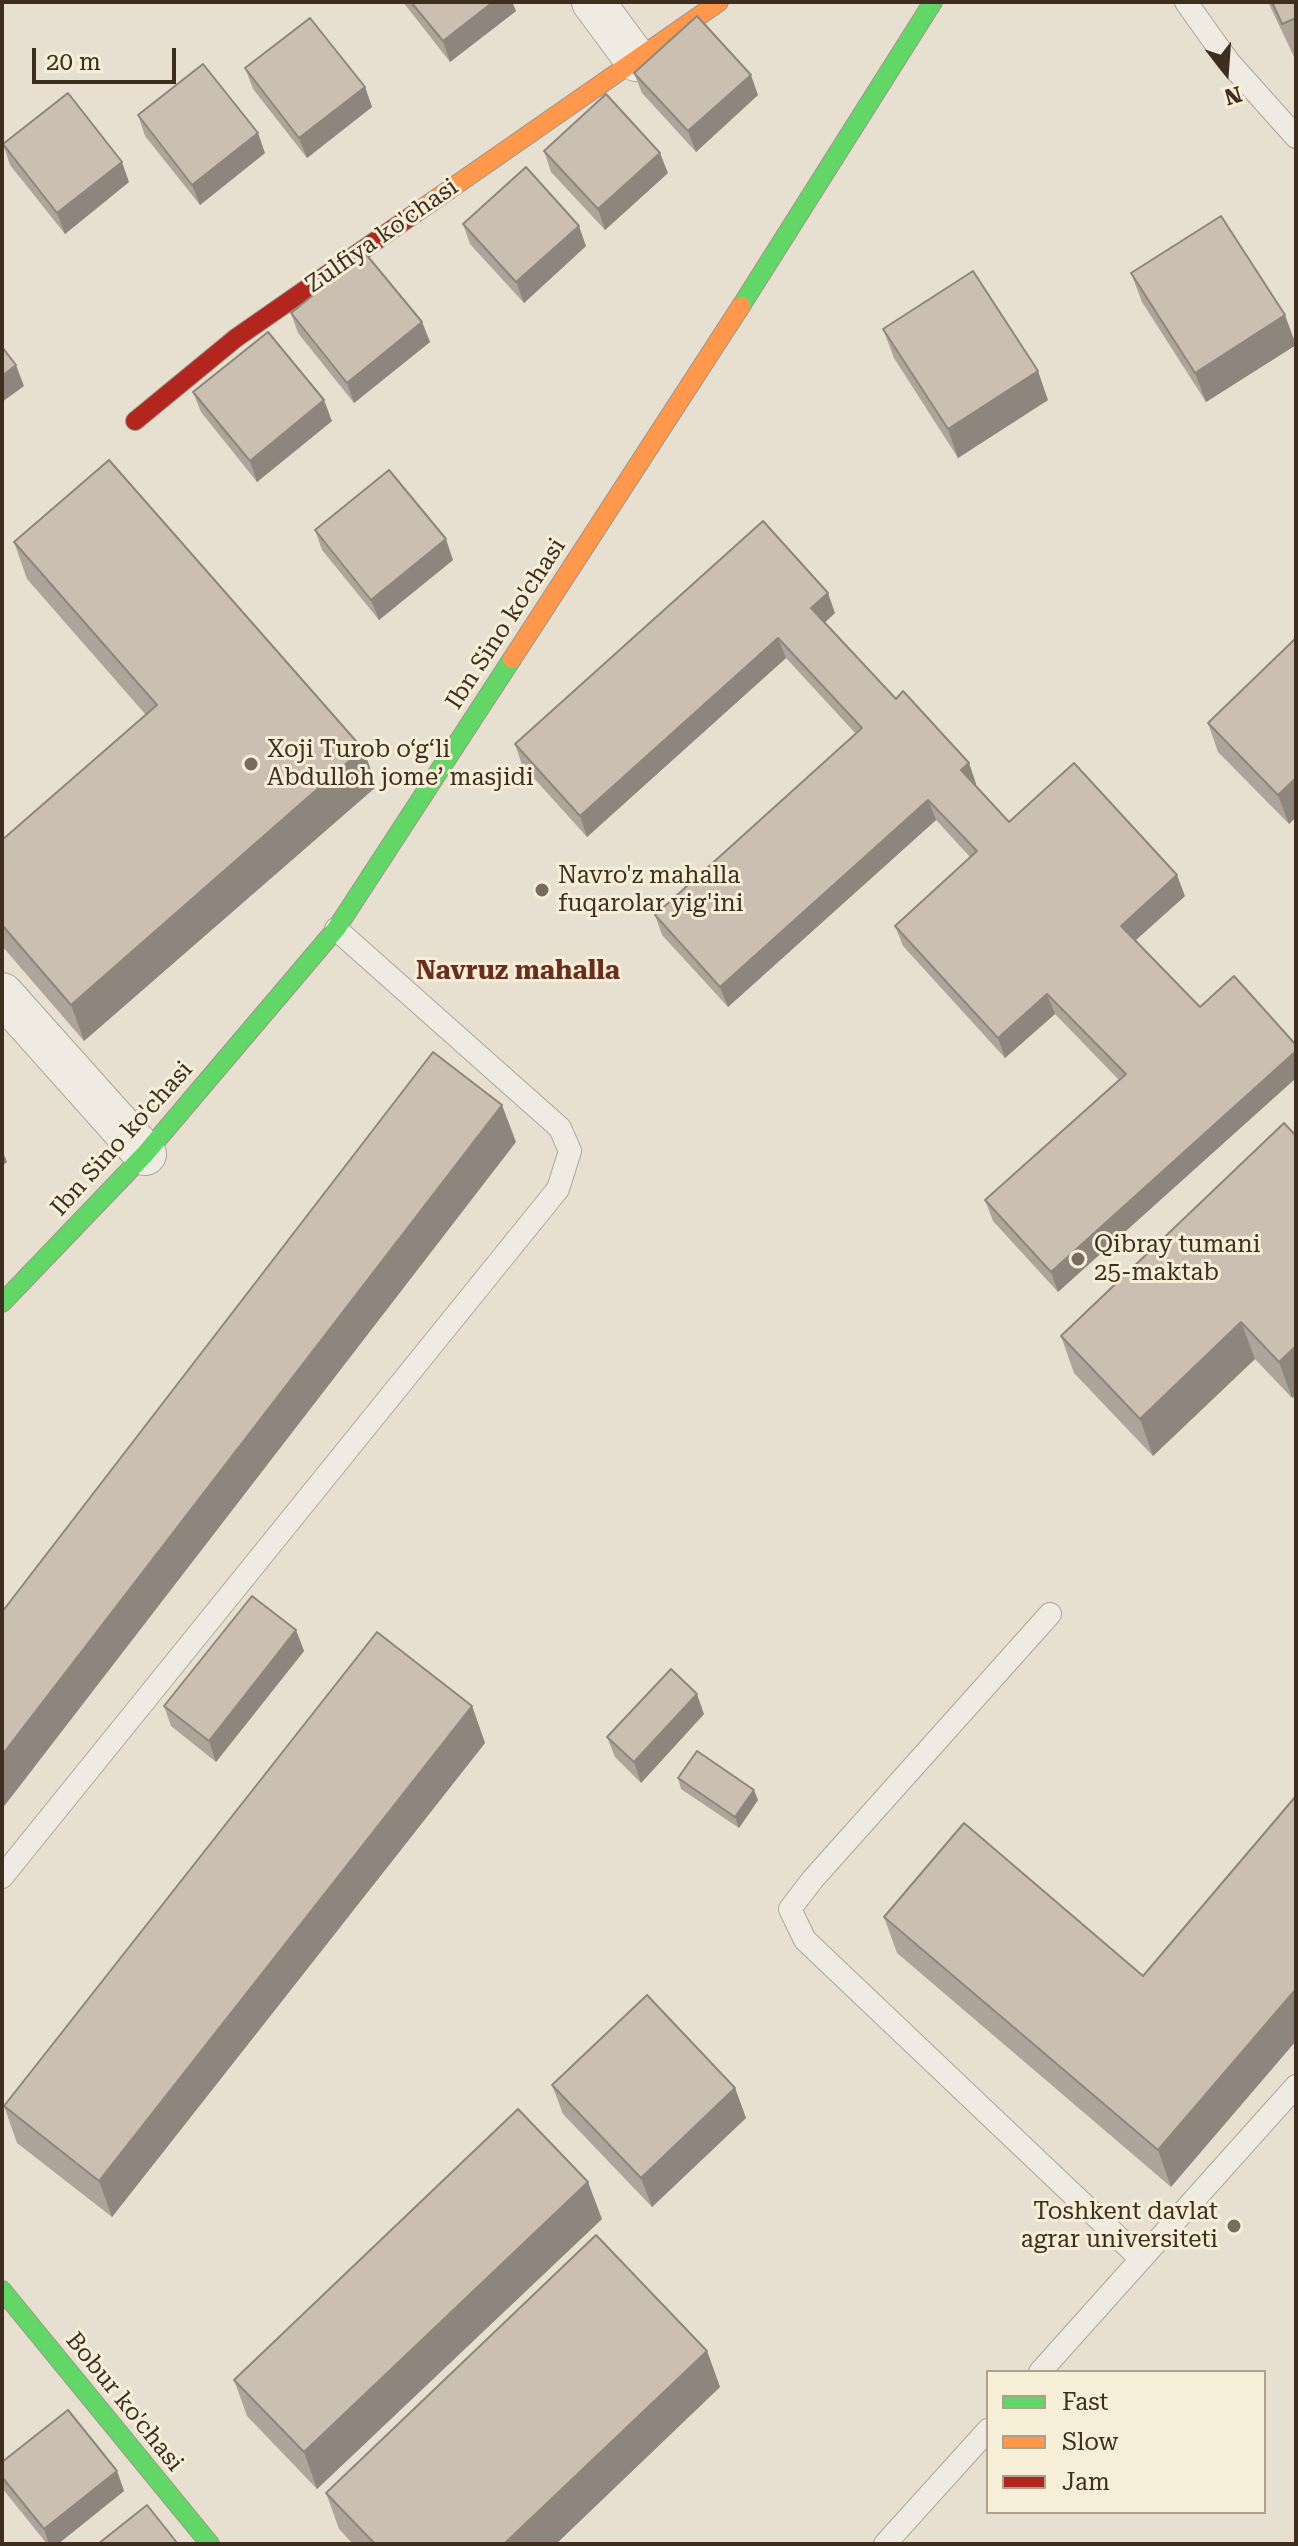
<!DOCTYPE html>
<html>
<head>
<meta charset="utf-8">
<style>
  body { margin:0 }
  #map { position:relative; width:1298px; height:2546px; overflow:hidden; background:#e7e0d1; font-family:"Roboto Serif",serif }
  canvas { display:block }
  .frame { position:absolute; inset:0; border:4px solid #3d2e20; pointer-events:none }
  .legend { position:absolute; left:986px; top:2370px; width:280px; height:144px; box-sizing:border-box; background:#f7eed8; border:2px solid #ada18e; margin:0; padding:10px 14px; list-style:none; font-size:24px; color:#3d2e20 }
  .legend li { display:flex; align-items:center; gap:16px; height:40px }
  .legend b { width:40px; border:2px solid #ada18e }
  .north { position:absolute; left:1186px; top:32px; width:80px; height:80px; -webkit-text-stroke:6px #f7eed8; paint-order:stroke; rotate:163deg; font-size:22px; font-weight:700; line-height:32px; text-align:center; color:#3d2e20 }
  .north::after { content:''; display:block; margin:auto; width:28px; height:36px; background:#3d2e20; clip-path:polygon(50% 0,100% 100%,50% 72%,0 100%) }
  .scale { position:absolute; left:32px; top:48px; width:144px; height:36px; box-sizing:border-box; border:4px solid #3d2e20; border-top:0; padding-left:10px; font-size:24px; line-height:28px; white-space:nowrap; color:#3d2e20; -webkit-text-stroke:6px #f7eed8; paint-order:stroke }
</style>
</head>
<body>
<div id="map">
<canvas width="1298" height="2546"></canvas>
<div class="frame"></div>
<ul class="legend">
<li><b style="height:10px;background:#63d668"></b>Fast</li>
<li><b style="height:10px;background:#ff974d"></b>Slow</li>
<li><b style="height:10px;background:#b3261e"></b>Jam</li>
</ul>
<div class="north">N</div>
<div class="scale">20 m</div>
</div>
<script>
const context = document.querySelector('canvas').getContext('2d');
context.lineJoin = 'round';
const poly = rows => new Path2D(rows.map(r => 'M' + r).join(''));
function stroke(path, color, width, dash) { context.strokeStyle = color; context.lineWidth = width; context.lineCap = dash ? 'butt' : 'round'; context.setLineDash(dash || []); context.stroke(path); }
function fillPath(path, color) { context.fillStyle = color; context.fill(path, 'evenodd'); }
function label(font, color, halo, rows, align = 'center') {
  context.font = font + ' "Roboto Serif",serif'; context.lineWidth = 6; context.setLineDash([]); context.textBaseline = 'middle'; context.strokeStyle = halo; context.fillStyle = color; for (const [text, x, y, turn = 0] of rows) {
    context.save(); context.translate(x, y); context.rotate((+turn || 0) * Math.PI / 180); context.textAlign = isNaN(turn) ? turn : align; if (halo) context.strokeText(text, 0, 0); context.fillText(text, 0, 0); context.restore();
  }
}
const lane = poly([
  [1186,2,1228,61,1296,137],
  [1050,1614,813,1879,790,1909,805,1940,1141,2259],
  [2,1877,558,1189,570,1151,560,1128,336,929],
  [1040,2372,1296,2086],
  [885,2544,988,2430]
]);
const street = poly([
  [593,2,636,60],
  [2,994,145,1154]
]);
const fast = poly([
  [741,306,933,2],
  [2,1303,145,1154,336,929,512,659],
  [2,2290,210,2544]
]);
const slow = poly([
  [420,210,719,2],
  [512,659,741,306]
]);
const jam = poly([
  [135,421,236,338,420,210]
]);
stroke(lane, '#ada599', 24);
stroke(street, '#ada599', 44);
stroke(fast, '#9c958a', 20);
stroke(slow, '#9c958a', 20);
stroke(jam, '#9c958a', 20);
stroke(lane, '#efebe3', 22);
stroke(street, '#efebe3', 42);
stroke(fast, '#63d668', 18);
stroke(slow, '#ff974d', 18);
stroke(jam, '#b3261e', 18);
fillPath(poly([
  [403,2,512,2,516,11,450,62],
  [1268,2,1296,2,1296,61],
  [245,68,365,87,372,107,307,158,253,89],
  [634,73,758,95,696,152,642,93],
  [138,115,265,153,200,205,145,136],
  [3,144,129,182,65,234,10,165],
  [544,151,668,173,605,230,551,172],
  [463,224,586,246,524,303,470,244],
  [1131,273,1296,345,1206,402,1142,302],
  [291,313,422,322,430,342,354,403,298,333],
  [883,329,1048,400,958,458,894,358],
  [193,392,332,421,257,482,201,412],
  [315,530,453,560,379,620,322,550],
  [14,542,363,749,377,786,84,1041,2,946,2,840,146,715,27,579],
  [835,613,825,622,896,699,969,763,976,784,975,785,1009,822,1185,896,1136,940,1200,1007,1296,1045,1296,1078,1058,1292,993,1221,985,1200,1119,1080,1055,1014,1005,1058,903,946,895,926,970,857,936,820,728,1007,662,935,655,915,856,734,786,658,587,837,522,765,515,744],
  [1296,638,1296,817,1289,824,1218,752,1208,723],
  [1284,1123,1292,1398,1255,1359,1153,1456,1074,1373,1061,1336],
  [296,1630,304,1651,216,1762,171,1726,164,1706],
  [472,1706,485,1743,112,2217,17,2143,4,2106],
  [704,1714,641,1783,615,1757,607,1737],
  [678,1778,758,1800,739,1828,681,1789],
  [884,1917,1143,1976,1171,2187,897,1953],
  [552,2085,735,2088,746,2118,652,2207,563,2114],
  [602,2219,317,2489,247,2416,234,2380],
  [707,2351,720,2387,556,2544,353,2544,339,2529,326,2493],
  [2,2462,117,2471,124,2491,58,2544,47,2544,2,2488]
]), '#afa499');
fillPath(poly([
  [493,2,512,2,516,11,450,62,443,41],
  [751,75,758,95,696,152,688,131],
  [365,87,372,107,307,158,299,138],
  [258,133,265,153,200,205,192,185],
  [660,153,668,173,605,230,598,209],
  [122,162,129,182,65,234,57,213],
  [579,226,586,246,524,303,516,282],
  [1285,315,1296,345,1206,402,1195,373],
  [422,322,430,342,354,403,347,383],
  [16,365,24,386,2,402,2,376],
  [1038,371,1048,400,958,458,948,429],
  [324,400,332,421,257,482,250,461],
  [446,539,453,560,379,620,371,600],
  [828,593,835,613,819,628,811,608],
  [778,638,786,658,587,837,580,816],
  [363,749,377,786,84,1041,71,1005],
  [969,763,976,784,969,791,961,770],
  [1296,778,1296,817,1289,824,1278,795],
  [928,800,936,820,728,1007,720,987],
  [1177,875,1185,896,1129,946,1121,926],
  [1047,994,1055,1014,1005,1058,998,1038],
  [1296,1051,1296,1078,1058,1292,1051,1272],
  [502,1105,516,1142,2,1809,2,1755],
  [2,1150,7,1162,2,1166],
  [1241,1322,1255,1359,1153,1456,1140,1419],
  [1296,1346,1296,1395,1292,1398,1279,1362],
  [296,1630,304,1651,216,1762,209,1741],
  [697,1694,704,1714,641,1783,634,1762],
  [472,1706,485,1743,112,2217,99,2181],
  [754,1790,758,1800,739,1828,735,1817],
  [1296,1989,1296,2041,1171,2187,1158,2150],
  [735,2088,746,2118,652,2207,641,2178],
  [588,2182,602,2219,317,2489,304,2452],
  [707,2351,720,2387,556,2544,504,2544],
  [117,2471,124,2491,58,2544,49,2544,44,2529]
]), '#8e867d');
const building = poly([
  [411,2,493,2,443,41,411,2],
  [1272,2,1296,2,1296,18,1282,24,1272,2],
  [697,16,751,75,688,131,634,73,697,16],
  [310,18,365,87,299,138,245,68,310,18],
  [203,64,258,133,192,185,138,115,203,64],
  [68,93,122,162,57,213,3,144,68,93],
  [606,94,660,153,598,209,544,151,606,94],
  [526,167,579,226,516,282,463,224,526,167],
  [1221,216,1285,315,1195,373,1131,273,1221,216],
  [365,253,422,322,347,383,291,313,365,253],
  [973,271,1038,371,948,429,883,329,973,271],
  [268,332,324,400,250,461,193,392,268,332],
  [2,347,16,365,2,376,2,347],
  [109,460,363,749,71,1005,2,925,2,840,157,705,14,542,109,460],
  [389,470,446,539,371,600,315,530,389,470],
  [763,521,828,593,811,608,896,699,903,691,969,763,961,770,1009,822,1074,763,1177,875,1121,926,1200,1007,1234,976,1296,1045,1296,1051,1051,1272,985,1200,1126,1074,1047,994,998,1038,895,926,977,851,928,800,720,987,655,915,862,728,778,638,580,816,515,744,763,521],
  [1296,638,1296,778,1278,795,1208,723,1296,638],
  [433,1052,502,1105,2,1755,2,1612,433,1052],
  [1284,1123,1296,1136,1296,1346,1279,1362,1241,1322,1140,1419,1061,1336,1284,1123],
  [252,1596,296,1630,209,1741,164,1706,252,1596],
  [377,1632,472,1706,99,2181,4,2106,377,1632],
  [671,1669,697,1694,634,1762,607,1737,671,1669],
  [697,1751,754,1790,735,1817,678,1778,697,1751],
  [1296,1796,1296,1989,1158,2150,884,1917,964,1823,1143,1976,1296,1796],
  [647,1995,735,2088,641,2178,552,2085,647,1995],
  [518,2109,588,2182,304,2452,234,2380,518,2109],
  [596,2235,707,2351,504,2544,375,2544,326,2493,596,2235],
  [68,2410,117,2471,44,2529,2,2477,2,2462,68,2410],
  [147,2505,178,2544,98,2544,147,2505]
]);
fillPath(building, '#cbbfb2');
stroke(building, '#8e867d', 2);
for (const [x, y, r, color] of [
  [251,764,8,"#786c5e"],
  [542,890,8,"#786c5e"],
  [1078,1259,8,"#786c5e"],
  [1234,2226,8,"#786c5e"]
]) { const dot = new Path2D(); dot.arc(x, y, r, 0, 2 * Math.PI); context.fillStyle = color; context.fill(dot); stroke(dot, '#f7eed8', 3); }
label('24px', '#3d2e20', '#f7eed8', [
  ["Zulfiya ko'chasi",382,236,-35],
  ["Ibn Sino ko'chasi",506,624,-57],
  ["Ibn Sino ko'chasi",122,1139,-48],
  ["Bobur ko'chasi",124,2402,51]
]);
label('24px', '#3d2e20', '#f7eed8', [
  ["Xoji Turob o‘g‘li",267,750],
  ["Abdulloh jome’ masjidi",267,778],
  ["Navro'z mahalla",558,876],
  ["fuqarolar yig'ini",558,904],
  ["Qibray tumani",1094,1245],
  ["25-maktab",1094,1273],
  ["Toshkent davlat",1218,2212,"right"],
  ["agrar universiteti",1218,2240,"right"]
], 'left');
label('bold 26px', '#6b2e1e', '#f7eed8', [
  ["Navruz mahalla",518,971]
]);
</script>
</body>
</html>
